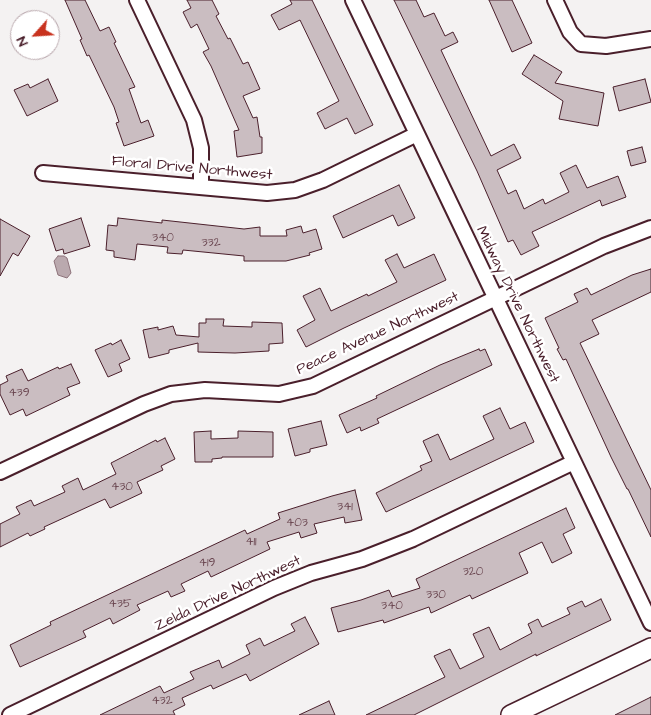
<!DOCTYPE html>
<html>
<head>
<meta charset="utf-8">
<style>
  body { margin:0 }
  #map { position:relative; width:651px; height:715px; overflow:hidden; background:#f4f2f2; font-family:"Architects Daughter",sans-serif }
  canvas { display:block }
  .north { position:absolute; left:10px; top:10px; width:50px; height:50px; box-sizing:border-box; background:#fff; border:1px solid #b7a5aa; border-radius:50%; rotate:244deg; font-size:14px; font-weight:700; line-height:20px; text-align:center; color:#4a1f2b }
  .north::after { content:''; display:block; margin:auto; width:18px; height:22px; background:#c8321e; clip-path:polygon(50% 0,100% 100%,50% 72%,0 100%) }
</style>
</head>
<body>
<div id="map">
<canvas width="651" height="715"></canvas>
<div class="north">N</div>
</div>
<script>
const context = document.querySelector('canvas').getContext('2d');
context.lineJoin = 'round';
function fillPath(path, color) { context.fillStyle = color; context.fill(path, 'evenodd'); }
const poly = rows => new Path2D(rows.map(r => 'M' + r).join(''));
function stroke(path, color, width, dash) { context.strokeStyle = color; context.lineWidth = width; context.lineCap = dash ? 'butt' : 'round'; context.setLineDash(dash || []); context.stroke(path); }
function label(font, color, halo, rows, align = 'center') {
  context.font = font + ' "Architects Daughter",sans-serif'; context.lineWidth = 5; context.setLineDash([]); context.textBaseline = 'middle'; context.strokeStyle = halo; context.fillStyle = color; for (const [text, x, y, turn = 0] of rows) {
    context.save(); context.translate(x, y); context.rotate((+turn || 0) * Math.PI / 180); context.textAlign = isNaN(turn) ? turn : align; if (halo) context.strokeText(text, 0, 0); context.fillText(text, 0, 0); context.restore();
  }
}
const water = poly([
  [58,256,64,256,67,258,71,273,67,278,58,275,54,261,58,256]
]);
fillPath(water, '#baa9ae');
stroke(water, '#8d727a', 1);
const building = poly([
  [65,0,85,0,100,31,109,27,116,42,114,43,135,87,129,89,141,123,148,120,154,136,124,146,116,123,119,122,114,107,89,55,87,56,80,40,82,39,65,0],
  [187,0,212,0,219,14,216,16,228,39,230,38,243,64,248,62,260,89,243,96,253,118,257,117,260,137,262,137,262,153,237,157,234,131,239,130,211,66,203,52,209,49,197,24,191,28,183,12,191,8,187,0],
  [290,0,312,0,373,125,355,134,347,118,325,129,317,113,339,101,300,20,279,30,271,15,292,4,290,0],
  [394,0,416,0,424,17,434,13,445,36,453,32,458,42,441,50,491,156,514,144,521,158,497,170,508,194,516,190,524,209,543,199,545,204,569,192,560,173,576,165,587,188,618,176,626,197,602,206,600,200,532,232,539,246,521,255,513,240,508,242,477,171,394,0],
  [489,0,512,0,532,43,512,52,489,0],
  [534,55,562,72,555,83,604,93,598,126,559,119,563,101,522,74,534,55],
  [48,79,58,101,27,116,14,90,28,84,30,88,48,79],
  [645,79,651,102,619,111,613,87,645,79],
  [642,147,646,162,631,166,627,151,642,147],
  [399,185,415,218,398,226,393,215,343,238,333,216,399,185],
  [81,218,90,246,64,254,63,249,56,251,49,229,81,218],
  [118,218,162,223,162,220,244,229,260,227,260,236,287,236,286,230,301,226,303,233,316,229,322,249,309,253,310,255,286,261,244,261,244,256,183,250,182,254,167,253,168,247,137,244,135,260,114,257,114,251,106,250,108,225,117,226,118,218],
  [0,219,30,236,18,256,13,253,0,276,0,219],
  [397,254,404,268,434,254,446,280,344,328,306,347,297,330,315,320,303,296,320,288,331,311,367,294,368,296,397,282,385,260,397,254],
  [651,269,651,292,592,320,599,334,580,343,651,490,651,537,628,489,627,489,611,457,566,359,563,360,557,349,559,348,545,318,578,302,574,294,587,288,591,295,632,275,651,269],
  [206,319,224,319,223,326,252,327,252,322,282,323,283,343,269,344,269,351,235,353,198,352,198,343,169,350,169,353,149,358,143,330,158,327,158,330,173,326,176,335,199,337,199,323,206,323,206,319],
  [121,340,130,359,119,364,122,371,108,377,95,350,111,343,112,345,121,340],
  [479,349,480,351,485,349,492,365,377,419,379,423,361,431,360,427,347,433,339,415,377,398,376,396,440,365,479,349],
  [71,364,80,383,67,388,70,395,26,416,23,409,10,415,0,394,0,385,8,381,6,376,22,369,28,381,58,367,59,369,71,364],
  [500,408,510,429,525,422,534,442,386,512,376,493,422,470,420,466,432,461,423,441,438,434,450,460,494,439,483,416,500,408],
  [321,421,327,445,310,449,310,452,295,456,288,429,321,421],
  [211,431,211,439,238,438,238,431,273,432,273,457,222,457,222,458,212,459,212,462,195,462,194,432,211,431],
  [165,438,175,459,161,466,163,470,137,482,142,493,110,508,105,499,44,527,45,529,30,536,28,533,0,547,0,524,20,514,16,507,31,500,34,506,65,492,62,486,78,478,83,490,116,474,111,463,156,440,157,442,165,438],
  [355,490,362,520,345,523,344,517,314,524,317,533,301,538,299,532,267,542,270,549,211,577,208,571,181,584,185,591,171,597,168,591,137,605,140,610,113,624,110,618,83,631,86,637,20,667,10,645,51,625,50,622,245,530,247,534,280,519,278,513,332,496,355,490],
  [566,508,575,528,563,534,572,553,552,563,542,542,519,553,528,573,472,599,470,595,431,613,429,607,384,623,383,620,338,632,331,608,361,600,389,590,392,597,420,588,416,579,566,508],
  [601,599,611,620,536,656,536,654,414,715,366,715,445,677,434,656,450,649,460,669,484,657,473,634,489,627,500,650,532,633,528,624,538,619,542,627,570,614,567,608,582,601,585,607,601,599],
  [305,617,319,644,250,681,246,674,213,689,211,685,182,698,185,705,173,711,175,715,100,715,160,686,164,693,194,679,190,672,219,660,222,668,250,654,246,645,260,638,264,646,295,631,291,624,305,617],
  [651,697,651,715,615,715,651,697],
  [329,701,335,715,299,715,329,701]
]);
fillPath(building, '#cabdc1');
stroke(building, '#4a1f2b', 1);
const street = poly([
  [137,0,194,120,201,148,201,186],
  [353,0,651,623],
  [555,0,570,32,581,44,606,46,651,39],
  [43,173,267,193,295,190,323,180,417,134],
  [0,472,144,404,171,394,205,390,279,394,313,386,604,246,651,228],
  [10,715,274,588,311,573,362,559,413,539,574,462]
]);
const secondary = poly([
  [511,715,651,648]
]);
stroke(street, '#4a1f2b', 18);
stroke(secondary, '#4a1f2b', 22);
stroke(street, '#fff', 14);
stroke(secondary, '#fff', 19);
label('12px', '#6a4650', null, [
  ["340",163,238],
  ["332",211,243],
  ["439",19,393],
  ["430",122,487],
  ["341",345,507],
  ["403",297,523],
  ["411",251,542],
  ["419",207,563],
  ["320",473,572],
  ["330",436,595],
  ["435",120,604],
  ["340",392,606],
  ["432",162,701]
]);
label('15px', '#4a1f2b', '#fff', [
  ["Floral Drive Northwest",192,169,5],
  ["Midway Drive Northwest",517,305,64],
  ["Peace Avenue Northwest",378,334,-25],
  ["Zelda Drive Northwest",228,594,-25]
]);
</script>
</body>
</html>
